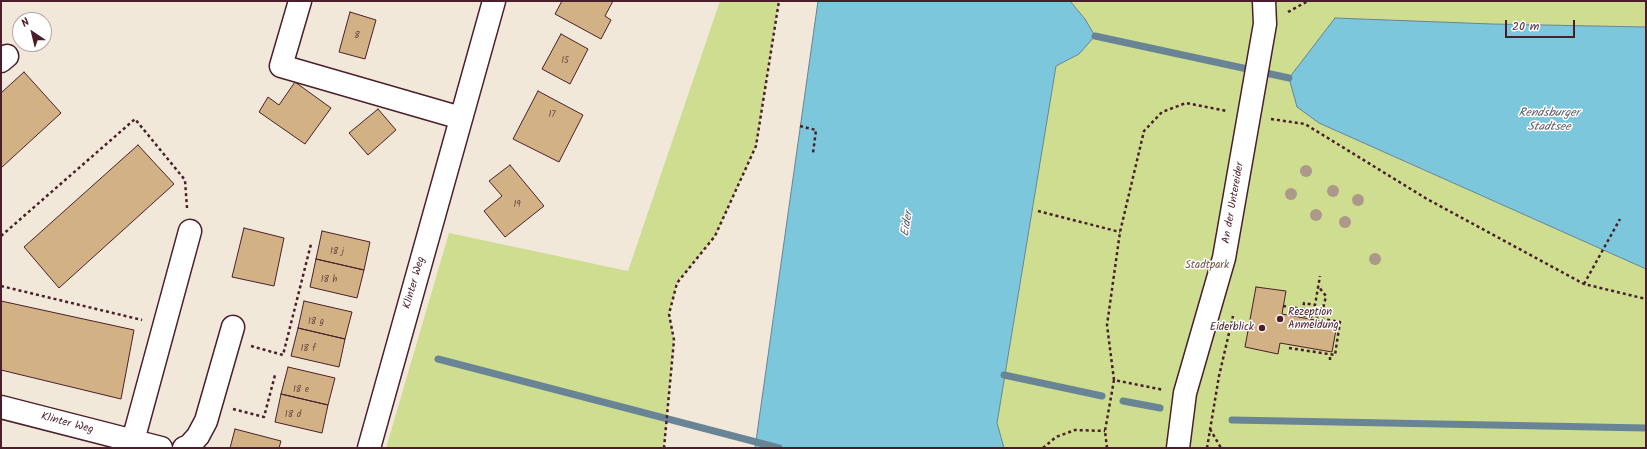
<!DOCTYPE html>
<html>
<head>
<meta charset="utf-8">
<style>
  body { margin:0 }
  #map { position:relative; width:1647px; height:449px; overflow:hidden; background:#f2e8da; font-family:Kalam,sans-serif }
  canvas { display:block }
  .frame { position:absolute; inset:0; border:2px solid #4a1f2b; pointer-events:none }
  .north { position:absolute; left:12px; top:12px; width:40px; height:40px; box-sizing:border-box; background:#fff; border:1px solid #b7a5aa; border-radius:50%; rotate:325deg; font-size:11px; font-weight:700; line-height:16px; text-align:center; color:#4a1f2b }
  .north::after { content:''; display:block; margin:auto; width:14px; height:18px; background:#4a1f2b; clip-path:polygon(50% 0,100% 100%,50% 72%,0 100%) }
  .scale { position:absolute; left:1505px; top:20px; width:70px; height:18px; box-sizing:border-box; border:2px solid #4a1f2b; border-top:0; padding-left:5px; font-size:12px; line-height:14px; white-space:nowrap; color:#4a1f2b; -webkit-text-stroke:3px #fff; paint-order:stroke }
</style>
</head>
<body>
<div id="map">
<canvas width="1647" height="449"></canvas>
<div class="frame"></div>
<div class="north">N</div>
<div class="scale">20 m</div>
</div>
<script>
const context = document.querySelector('canvas').getContext('2d');
context.lineJoin = 'round';
function fillPath(path, color) { context.fillStyle = color; context.fill(path, 'evenodd'); }
const poly = rows => new Path2D(rows.map(r => 'M' + r).join(''));
function stroke(path, color, width, dash) { context.strokeStyle = color; context.lineWidth = width; context.lineCap = dash ? 'butt' : 'round'; context.setLineDash(dash || []); context.stroke(path); }
function label(font, color, halo, rows, align = 'center') {
  context.font = font + ' Kalam,sans-serif'; context.lineWidth = 3; context.setLineDash([]); context.textBaseline = 'middle'; context.strokeStyle = halo; context.fillStyle = color; for (const [text, x, y, turn = 0] of rows) {
    context.save(); context.translate(x, y); context.rotate((+turn || 0) * Math.PI / 180); context.textAlign = isNaN(turn) ? turn : align; if (halo) context.strokeText(text, 0, 0); context.fillText(text, 0, 0); context.restore();
  }
}
fillPath(poly([
  [720,1,779,1,756,146,715,236,677,283,669,314,674,340,664,448,386,448,449,233,628,271],
  [1070,1,1646,1,1646,27,1492,24,1319,123,1646,269,1646,448,1004,448,997,423,1056,66,1079,54,1085,19]
]), '#cedd90');
const water = poly([
  [818,1,1070,1,1085,19,1095,36,1079,54,1056,66,997,423,1004,448,755,448,818,1],
  [1335,18,1492,24,1646,27,1646,269,1319,123,1297,107,1289,78,1335,18]
]);
fillPath(water, '#7cc7dc');
stroke(water, '#688495', 1);
stroke(poly([
  [1095,36,1289,78],
  [438,359,779,448],
  [1004,375,1102,396],
  [1123,401,1160,408],
  [1232,420,1646,428]
]), '#688495', 7);
const building = poly([
  [562,1,613,1,605,16,611,20,601,39,555,14,562,1],
  [350,12,376,20,365,59,339,52,350,12],
  [561,34,588,49,570,84,542,69,561,34],
  [24,72,61,113,1,168,1,93,24,72],
  [295,82,331,108,305,144,259,112,268,97,279,105,295,82],
  [538,91,583,115,559,162,513,139,538,91],
  [378,109,396,130,368,155,349,133,378,109],
  [138,145,174,184,59,288,24,247,138,145],
  [510,165,544,206,505,237,484,211,502,196,489,181,510,165],
  [244,228,284,238,274,286,232,277,244,228],
  [322,231,370,242,364,270,316,259,322,231],
  [316,259,364,270,357,298,310,287,316,259],
  [1256,287,1286,291,1282,314,1337,324,1332,352,1280,343,1278,354,1245,347,1256,287],
  [1,301,134,330,121,399,1,370,1,301],
  [304,301,352,312,345,339,298,328,304,301],
  [298,328,345,339,339,367,291,356,298,328],
  [288,367,335,378,328,405,281,394,288,367],
  [281,394,328,405,322,433,275,422,281,394],
  [235,429,281,441,279,448,230,448,235,429]
]);
fillPath(building, '#d2b185');
stroke(building, '#4a1f2b', 1);
const minor = poly([
  [300,1,281,66,461,118],
  [1,61,7,56],
  [1,407,161,448],
  [131,448,190,231],
  [184,448,189,446,198,436,206,421,233,327],
  [369,448,494,1],
  [1178,448,1185,393,1224,258,1265,24,1264,1]
]);
stroke(minor, '#4a1f2b', 25);
stroke(poly([
  [1288,12,1308,1],
  [1271,119,1305,124,1427,199,1584,284,1646,299],
  [800,126,816,130,813,153],
  [1038,211,1120,232],
  [1,236,135,119,185,180,187,208],
  [1584,284,1620,219],
  [1,286,142,320],
  [1283,306,1303,309,1304,303,1315,305,1320,276],
  [251,346,283,355,311,244],
  [1289,348,1335,355,1340,322,1302,315,1303,309,1322,313,1326,296,1318,286],
  [1330,360,1330,354],
  [1114,380,1107,325,1120,232,1144,131,1162,112,1186,103,1227,111],
  [233,409,264,417,275,375],
  [1210,429,1221,448],
  [664,448,674,340,669,314,677,283,715,236,756,146,779,1],
  [1043,448,1056,437,1075,430,1105,431],
  [1107,448,1105,431,1114,380,1164,390],
  [1207,448,1219,376,1233,316]
]), '#4a1f2b', 2.5, [3, 3]);
stroke(minor, '#fff', 22);
context.fillStyle = '#ac998a';
for (const [x, y] of [
  [1306,171],
  [1333,191],
  [1291,194],
  [1358,200],
  [1316,215],
  [1345,222],
  [1375,259]
]) { context.beginPath(); context.arc(x, y, 6, 0, 2 * Math.PI); context.fill(); }
for (const [x, y, r, color] of [
  [1280,319,4,"#4a1f2b"],
  [1262,328,4,"#4a1f2b"]
]) { const dot = new Path2D(); dot.arc(x, y, r, 0, 2 * Math.PI); context.fillStyle = color; context.fill(dot); stroke(dot, '#fff', 1.5); }
label('9px', '#6c4442', null, [
  ["8",357,36],
  ["15",565,61],
  ["17",552,115],
  ["19",517,205],
  ["18 j",337,252],
  ["18 h",329,280],
  ["18 g",316,322],
  ["18 f",308,349],
  ["18 e",301,390],
  ["18 d",293,415]
]);
label('11px', '#4a1f2b', '#fff', [
  ["An der Untereider",1234,203,-80],
  ["Klinter Weg",415,283,-74],
  ["Klinter Weg",67,424,15]
]);
label('11px', '#725849', '#fff', [
  ["Stadtpark",1207,266]
]);
label('11px', '#4a1f2b', '#fff', [
  ["Rezeption",1288,313],
  ["Anmeldung",1288,326],
  ["Eiderblick",1254,328,"right"]
], 'left');
label('italic 12px', '#5c5a69', '#fff', [
  ["Rendsburger",1549,114],
  ["Stadtsee",1549,128],
  ["Eider",908,224,-81]
]);
</script>
</body>
</html>
